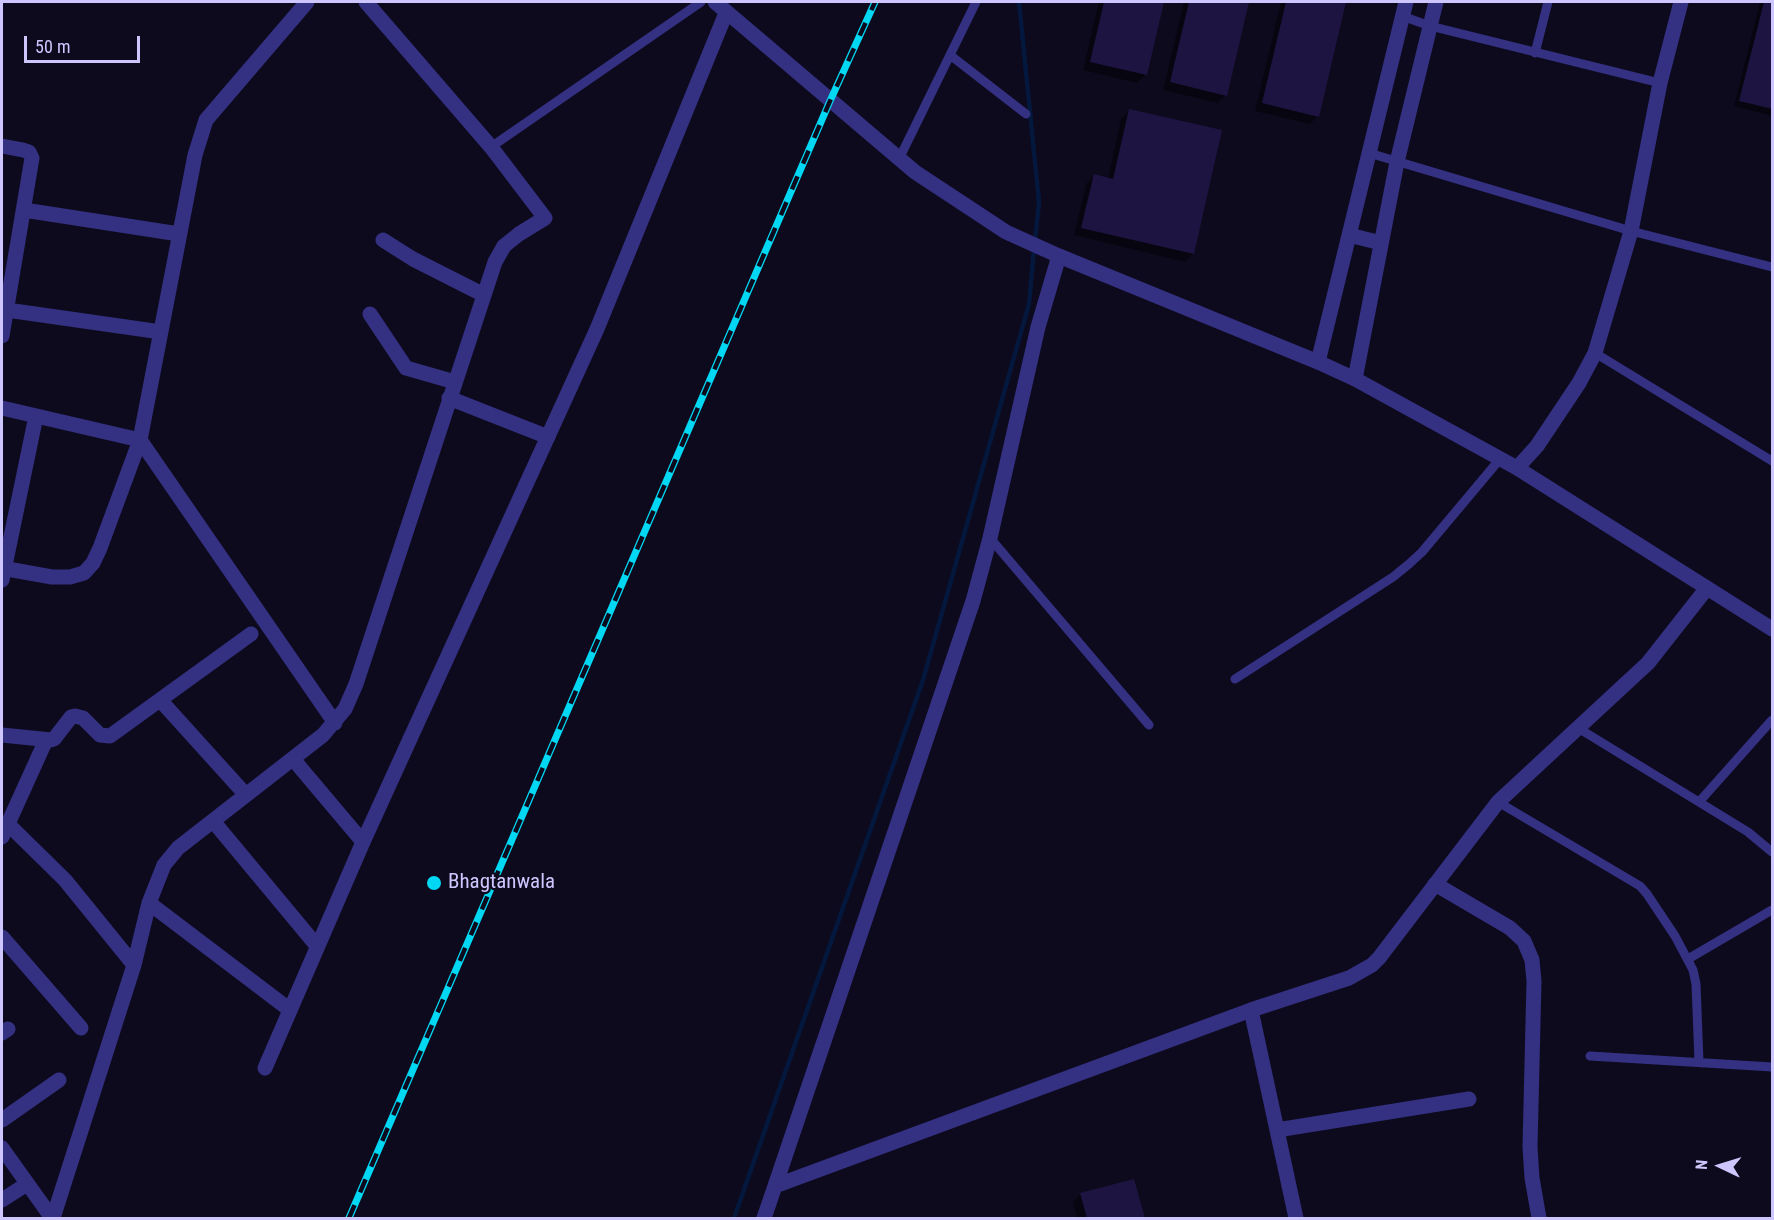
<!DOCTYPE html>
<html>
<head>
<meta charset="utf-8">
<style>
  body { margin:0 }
  #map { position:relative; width:1774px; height:1220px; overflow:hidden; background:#0e0a1e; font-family:"Roboto Condensed",sans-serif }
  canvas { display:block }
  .frame { position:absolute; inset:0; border:3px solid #cec7ff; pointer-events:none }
  .north { position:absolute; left:1690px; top:1136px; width:60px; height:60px; -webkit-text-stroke:4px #0e0a1e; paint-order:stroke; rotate:274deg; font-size:16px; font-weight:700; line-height:24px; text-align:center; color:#cec7ff }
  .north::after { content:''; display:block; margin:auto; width:21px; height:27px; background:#cec7ff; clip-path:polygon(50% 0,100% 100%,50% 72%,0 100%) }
  .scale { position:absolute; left:24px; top:36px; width:116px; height:27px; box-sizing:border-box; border:3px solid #cec7ff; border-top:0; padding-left:8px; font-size:18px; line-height:21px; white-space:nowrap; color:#cec7ff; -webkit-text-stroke:4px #0e0a1e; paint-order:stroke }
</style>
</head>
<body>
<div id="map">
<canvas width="1774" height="1220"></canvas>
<div class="frame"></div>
<div class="north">N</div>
<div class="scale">50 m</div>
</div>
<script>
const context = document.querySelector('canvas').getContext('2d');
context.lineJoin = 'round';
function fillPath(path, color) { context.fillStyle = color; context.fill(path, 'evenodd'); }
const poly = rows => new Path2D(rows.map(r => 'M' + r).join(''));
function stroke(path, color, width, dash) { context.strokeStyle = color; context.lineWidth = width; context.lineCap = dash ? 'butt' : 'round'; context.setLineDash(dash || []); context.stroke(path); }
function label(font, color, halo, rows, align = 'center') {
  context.font = font + ' "Roboto Condensed",sans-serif'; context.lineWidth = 4.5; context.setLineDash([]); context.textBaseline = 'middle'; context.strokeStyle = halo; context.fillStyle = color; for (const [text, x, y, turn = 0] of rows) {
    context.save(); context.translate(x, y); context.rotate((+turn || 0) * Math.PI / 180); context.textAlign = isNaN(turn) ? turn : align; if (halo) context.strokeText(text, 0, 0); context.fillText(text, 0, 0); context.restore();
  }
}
fillPath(poly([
  [1099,2,1163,2,1145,75,1137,83,1083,70],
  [1184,2,1248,2,1226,95,1218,103,1163,90],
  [1281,2,1345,2,1318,116,1310,124,1255,111],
  [1760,2,1772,2,1772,116,1734,106],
  [1129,111,1193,254,1185,262,1074,235,1086,184,1094,176,1108,179,1121,119],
  [1133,1180,1143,1218,1077,1218,1073,1202,1081,1194]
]), '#0007');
stroke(poly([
  [1019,2,1039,202,1035,241],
  [734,1218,923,680,1029,304,1034,249]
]), '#04183d', 4.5);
fillPath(poly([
  [1104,2,1164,2,1147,75,1090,62],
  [1189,2,1249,2,1227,96,1170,82],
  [1286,2,1346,2,1319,117,1262,103],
  [1764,2,1773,2,1773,109,1739,101],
  [1129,109,1222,130,1194,254,1081,228,1094,174,1113,179],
  [1134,1179,1145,1218,1087,1218,1080,1193]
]), '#1e1441');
stroke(poly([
  [1402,16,1430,26,1660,83],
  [1535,53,1548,2],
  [950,55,1026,114],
  [491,147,701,2],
  [1369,153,1631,231,1772,267],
  [899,159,976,2],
  [1595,353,1772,461],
  [990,538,1149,725],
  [1235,679,1393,577,1409,564,1422,552,1500,459],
  [1578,728,1748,832,1772,852],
  [1498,802,1640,886,1647,894,1675,936,1693,970,1696,984,1699,1062],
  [1699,802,1772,720],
  [1688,959,1772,910],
  [1590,1056,1772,1067]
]), '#343082', 9);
stroke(poly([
  [307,2,206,120,195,155,140,440,335,723],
  [2,146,23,150,29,152,32,158,2,336],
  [24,210,179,234],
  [1349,235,1381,243],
  [383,240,413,259,484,295],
  [7,310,161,332],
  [370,314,406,368,455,382],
  [1318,362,1406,2],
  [1355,379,1397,162,1436,2],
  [449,398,548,437],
  [2,408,140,440,100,548,93,563,84,573,70,577,52,577,2,568],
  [2,580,36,416],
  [161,701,246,795],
  [2,735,51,740,54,739,71,717,75,716,83,718,100,735,110,736,251,634],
  [293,759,363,842],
  [213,821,317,946],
  [8,824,65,880,134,965],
  [2,837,46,740],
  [1435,884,1510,928,1524,941,1532,960,1534,981,1530,1147,1532,1178,1539,1218],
  [149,903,290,1010],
  [2,937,81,1028],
  [1251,1010,1296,1218],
  [2,1033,8,1029],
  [265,1068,363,842,597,329,726,13],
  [2,1120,59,1080],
  [1277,1130,1469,1099],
  [2,1148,52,1218],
  [775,1186,973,601,990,538,1038,327,1059,256],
  [2,1200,27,1184],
  [53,1218,134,965,149,903,164,865,178,848,323,735,345,709,356,684,495,262,504,246,519,234,545,218,491,147,366,2],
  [764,1218,775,1186,1251,1010,1349,978,1372,965,1379,958,1498,802,1648,663,1707,588]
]), '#343082', 15);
stroke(poly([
  [715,2,915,172,1006,232,1059,256,1318,362,1355,379,1517,468,1772,629],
  [1517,468,1537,446,1579,383,1595,353,1631,231,1660,83,1681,2]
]), '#343082', 15);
const rail = poly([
  [349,1218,830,101,875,2]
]);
stroke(rail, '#00d7f2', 7);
stroke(rail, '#0e0a1e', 4.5, [14]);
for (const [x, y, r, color] of [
  [434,883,8,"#00d7f2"]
]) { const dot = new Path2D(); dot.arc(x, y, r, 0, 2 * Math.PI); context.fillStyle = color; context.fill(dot); stroke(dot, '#0e0a1e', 2); }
label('21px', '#cec7ff', '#0e0a1e', [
  ["Bhagtanwala",448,883]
], 'left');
</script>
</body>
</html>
